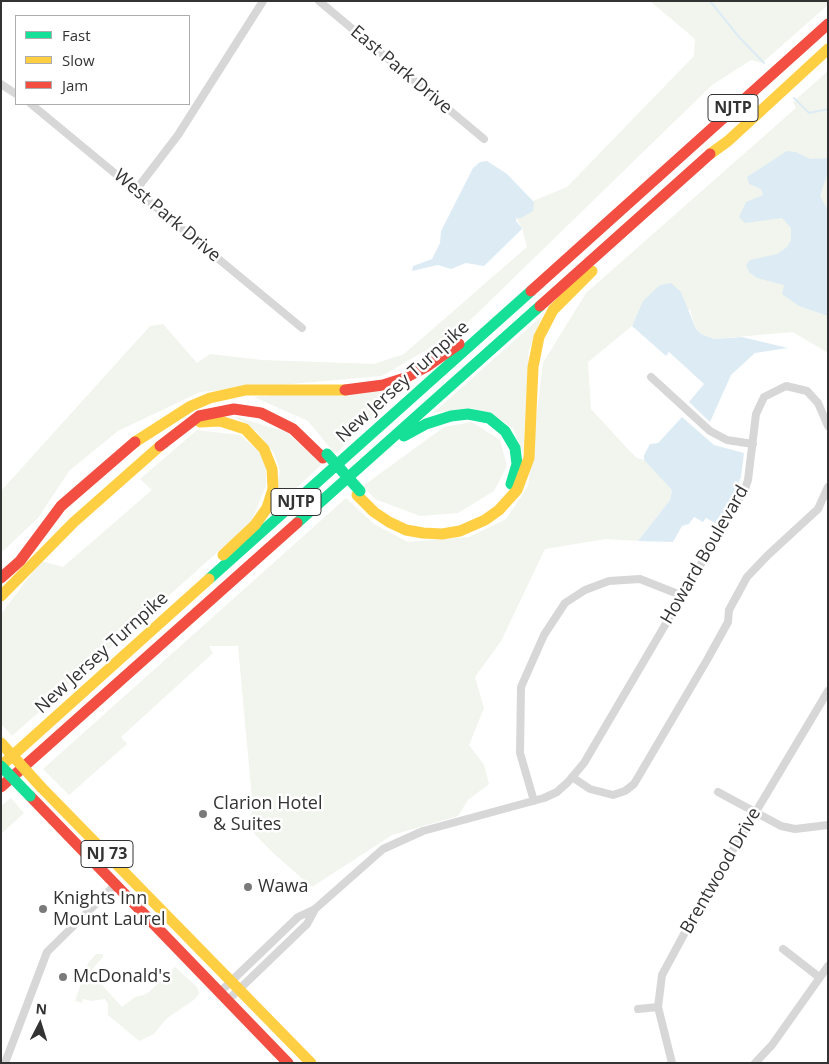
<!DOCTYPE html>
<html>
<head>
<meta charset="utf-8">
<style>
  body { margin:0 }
  #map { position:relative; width:829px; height:1064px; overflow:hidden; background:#fff; font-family:"Open Sans",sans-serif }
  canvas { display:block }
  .frame { position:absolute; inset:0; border:2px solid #333; pointer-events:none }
  .legend { position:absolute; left:15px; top:15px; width:175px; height:90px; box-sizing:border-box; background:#fff; border:1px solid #adadad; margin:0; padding:6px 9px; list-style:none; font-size:15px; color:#333 }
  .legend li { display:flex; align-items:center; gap:10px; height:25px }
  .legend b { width:25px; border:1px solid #adadad }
  .north { position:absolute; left:15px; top:999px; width:50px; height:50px; -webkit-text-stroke:4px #fff; paint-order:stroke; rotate:5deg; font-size:14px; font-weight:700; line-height:20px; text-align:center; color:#333 }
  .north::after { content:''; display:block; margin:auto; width:18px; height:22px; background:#333; clip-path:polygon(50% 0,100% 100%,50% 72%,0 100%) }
</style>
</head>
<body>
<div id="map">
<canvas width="829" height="1064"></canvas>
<div class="frame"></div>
<ul class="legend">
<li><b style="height:6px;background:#16e098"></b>Fast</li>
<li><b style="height:6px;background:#ffcf43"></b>Slow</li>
<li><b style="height:6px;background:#f24e42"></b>Jam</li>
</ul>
<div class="north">N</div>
</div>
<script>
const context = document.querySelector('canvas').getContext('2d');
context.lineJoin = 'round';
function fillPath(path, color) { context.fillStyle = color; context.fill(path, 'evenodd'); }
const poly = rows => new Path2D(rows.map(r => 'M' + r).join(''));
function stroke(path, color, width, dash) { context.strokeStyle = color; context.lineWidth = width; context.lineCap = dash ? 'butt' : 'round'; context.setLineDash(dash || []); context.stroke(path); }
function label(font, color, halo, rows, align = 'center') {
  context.font = font + ' "Open Sans",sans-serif'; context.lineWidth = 5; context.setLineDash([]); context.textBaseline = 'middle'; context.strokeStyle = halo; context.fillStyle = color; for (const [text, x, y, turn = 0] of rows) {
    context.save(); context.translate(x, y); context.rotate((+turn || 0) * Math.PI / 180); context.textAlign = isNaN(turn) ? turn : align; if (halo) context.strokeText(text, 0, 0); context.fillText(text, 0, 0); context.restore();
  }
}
fillPath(poly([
  [650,1,828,1,828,5,762,63,751,60,712,85,459,331,382,376,200,392,118,431,69,471,38,518,1,553,1,491,150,326,163,324,197,363,210,354,263,360,374,364,404,354,527,247,522,228,516,218,532,211,533,201,567,187,694,56,695,39],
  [828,71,828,353,793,332,714,339,701,334,696,329,690,310,638,312,632,326,588,362,591,409,625,446,637,458,644,460,662,477,672,490,670,500,638,541,606,539,545,549,501,641,475,677,484,708,469,745,484,765,489,784,468,800,458,816,392,835,312,887,273,853,246,825,253,810,238,646,209,646,213,653,121,737,127,744,69,795,43,769,346,498,374,524,408,542,469,537,506,519,528,486,543,363,586,293,796,108,793,102],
  [542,316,529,350,523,454,513,428,493,415,471,408,433,413],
  [416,378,335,454,308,421,254,397],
  [234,416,286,432,322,464,272,511,280,471,274,453,257,432],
  [472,422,500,440,507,466,494,491,458,513,420,516,375,499,363,486,444,427],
  [197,430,240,435,266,457,266,486,251,522,12,736,1,724,1,614,41,561,63,567,152,490,140,479],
  [11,798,24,813,1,834,1,806],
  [96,954,103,954,103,957,93,968,91,973,122,1007,135,997,144,995,149,992,175,967,197,987,199,993,195,999,166,1019,154,1034,139,1041,108,1015,108,1004,105,999,91,1001,83,999,82,1003,75,1001,88,963]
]), '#f1f5ed');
fillPath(poly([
  [787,151,796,152,810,159,828,158,828,172,820,196,828,210,828,316,799,306,782,294,784,285,757,278,749,272,746,265,750,260,777,254,787,247,791,240,791,228,782,218,745,223,739,217,746,202,763,195,761,189,749,184,747,177],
  [487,161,507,174,534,202,533,211,521,218,516,218,516,221,522,228,521,230,484,266,466,263,451,269,438,265,412,271,413,266,432,259,440,243,441,231,473,168,480,162],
  [671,283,681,292,696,329,701,334,714,339,742,337,788,348,755,353,731,375,710,422,689,402,704,384,669,352,666,356,632,326,643,301,660,285],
  [682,417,714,445,744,453,741,477,733,497,717,524,706,518,703,522,694,517,689,524,682,526,673,542,638,541,670,500,672,490,644,460,644,455,650,444,658,443]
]), '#ddecf4');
stroke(poly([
  [710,1,739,37,764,63],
  [794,98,809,113,828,109]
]), '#ddecf4', 2);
stroke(poly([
  [319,1,484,139],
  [1,84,16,94],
  [31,104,302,328],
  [136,190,178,135,263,1],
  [651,377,710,431,727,440,753,444],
  [572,777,590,789,613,795,625,791,634,784,707,660,728,622,729,610,747,577,768,555,818,509,828,487],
  [718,792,781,826,795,829,828,825],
  [534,801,520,753,521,687,544,635,565,603,585,590,609,581,640,579,683,596],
  [783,949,819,977],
  [220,992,298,917,315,909,383,849,423,831,544,798,557,792,568,782,584,763,745,489,748,480,756,414,764,397,786,386,807,391,818,403,828,426],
  [228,1000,307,924,315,909],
  [638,1009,658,1007],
  [5,1063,47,952,116,884],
  [672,1063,658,1007,662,975,696,912,828,691],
  [755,1063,772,1045,828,966]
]), '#d7d7d7', 8);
stroke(poly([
  [404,436,426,424,451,416,468,414,489,418,505,431,515,448,517,464,511,484],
  [297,523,540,306],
  [209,579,531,291]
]), '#16e098', 11);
stroke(poly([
  [710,154,728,141,828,49],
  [200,422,220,421,245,429,264,449,272,469,273,489,267,508,255,525,223,555],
  [135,442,191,406,210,398,246,390,345,390],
  [357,495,374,512,389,522,406,530,423,533,442,534,460,531,485,520,499,510,517,490,529,458,533,367,539,337,553,310,592,271],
  [1,596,74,522,160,446],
  [1,766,209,579],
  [41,787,311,1063]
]), '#ffcf43', 11);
stroke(poly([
  [531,291,828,24],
  [540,306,710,154],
  [345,390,383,385,405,378,426,367,459,344],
  [160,446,199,416,234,409,261,413,293,429,323,458],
  [1,578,20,561,61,506,135,442],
  [1,787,297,523],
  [30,796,288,1063]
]), '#f24e42', 11);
stroke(poly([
  [327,454,360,491],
  [1,766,30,796]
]), '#16e098', 11);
stroke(poly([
  [1,743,41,787]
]), '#ffcf43', 11);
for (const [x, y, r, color] of [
  [203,814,5,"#7a7a7a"],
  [248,887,5,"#7a7a7a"],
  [43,909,5,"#7a7a7a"],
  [63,977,5,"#7a7a7a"]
]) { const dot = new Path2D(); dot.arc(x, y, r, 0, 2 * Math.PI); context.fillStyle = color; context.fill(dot); stroke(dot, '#fff', 2); }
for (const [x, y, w] of [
  [733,108,50],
  [296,502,50],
  [107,854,52]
]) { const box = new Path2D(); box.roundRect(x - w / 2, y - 13.5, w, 27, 4); context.fillStyle = '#fff'; context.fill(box); stroke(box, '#333', 1); }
label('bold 16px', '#333', null, [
  ["NJTP",733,108],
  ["NJTP",296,502],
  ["NJ 73",107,854]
]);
label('18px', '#333', '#fff', [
  ["East Park Drive",401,70,40],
  ["West Park Drive",167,216,40],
  ["New Jersey Turnpike",403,382,-42],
  ["Howard Boulevard",705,555,-60],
  ["New Jersey Turnpike",102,653,-42],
  ["Brentwood Drive",721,871,-60]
]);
label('18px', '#333', '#fff', [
  ["Clarion Hotel",213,804],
  ["& Suites",213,825],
  ["Wawa",258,887],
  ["Knights Inn",53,899],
  ["Mount Laurel",53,920],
  ["McDonald's",73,977]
], 'left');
</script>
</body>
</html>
